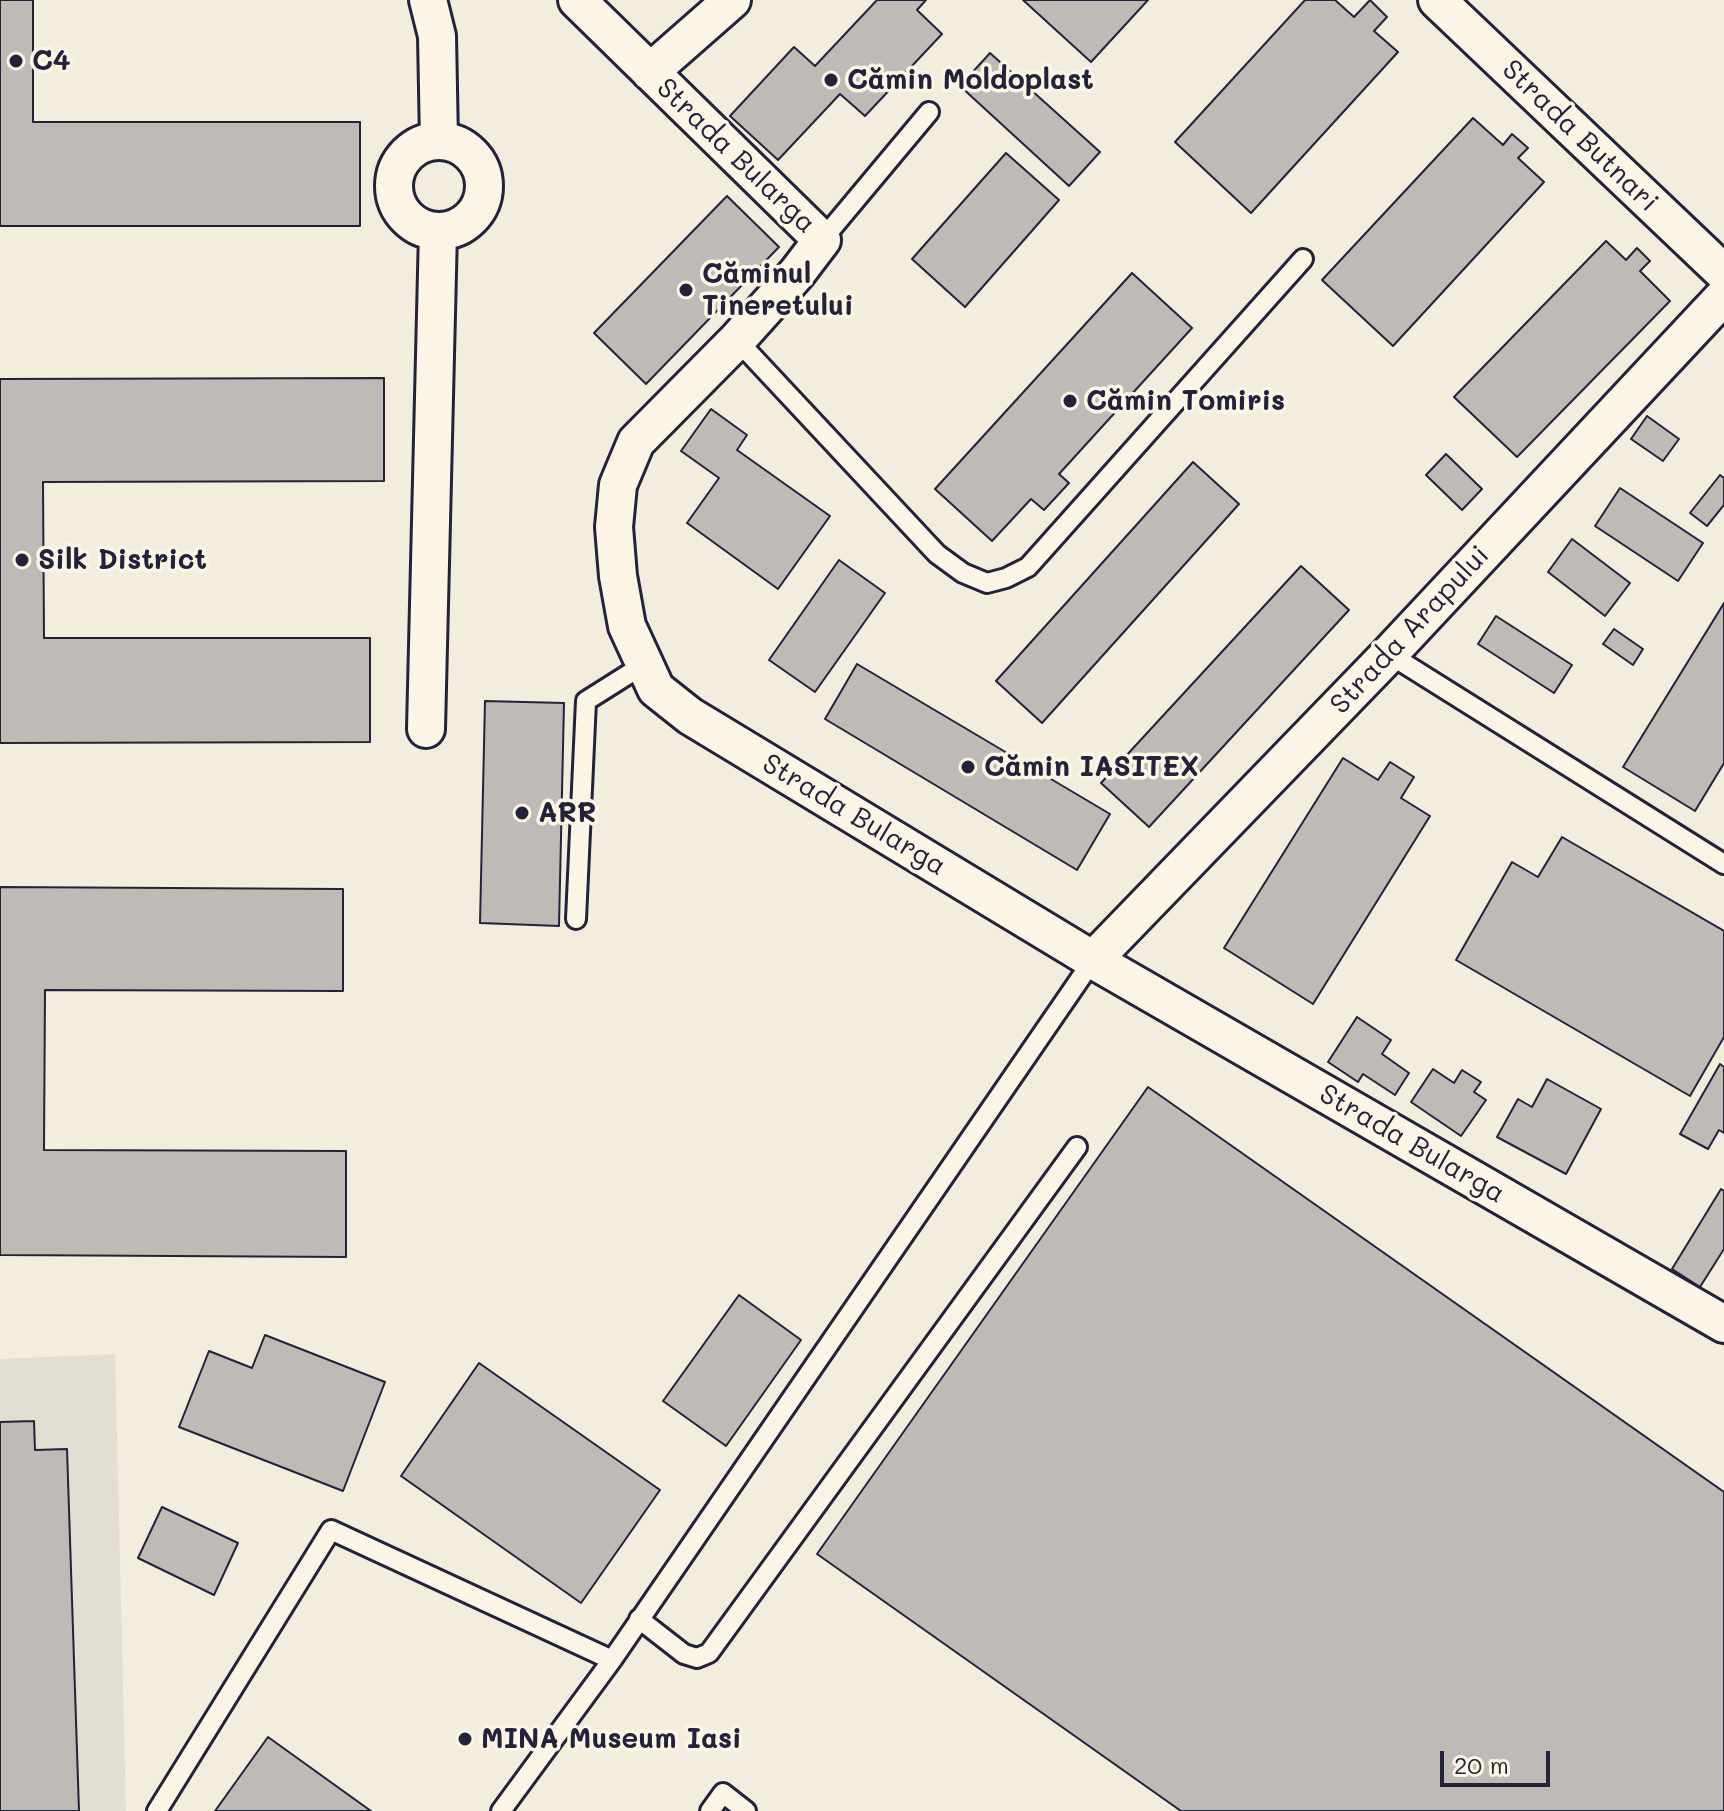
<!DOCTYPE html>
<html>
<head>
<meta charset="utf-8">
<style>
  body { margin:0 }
  #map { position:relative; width:1724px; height:1811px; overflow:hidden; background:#f3edde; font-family:Mali,sans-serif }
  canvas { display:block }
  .scale { position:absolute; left:1440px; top:1751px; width:110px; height:36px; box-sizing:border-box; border:4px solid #22223b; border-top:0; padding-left:10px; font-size:24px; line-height:28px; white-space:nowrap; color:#22223b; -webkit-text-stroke:6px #fcf5e5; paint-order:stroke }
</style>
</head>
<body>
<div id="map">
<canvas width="1724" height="1811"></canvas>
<div class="scale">20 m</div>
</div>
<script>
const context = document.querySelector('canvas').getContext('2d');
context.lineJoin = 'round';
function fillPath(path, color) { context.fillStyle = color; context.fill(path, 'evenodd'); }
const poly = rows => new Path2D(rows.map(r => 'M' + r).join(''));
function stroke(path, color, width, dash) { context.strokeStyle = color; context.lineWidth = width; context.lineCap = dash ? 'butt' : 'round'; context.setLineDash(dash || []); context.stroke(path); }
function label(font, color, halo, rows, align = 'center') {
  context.font = font + ' Mali,sans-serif'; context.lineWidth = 7; context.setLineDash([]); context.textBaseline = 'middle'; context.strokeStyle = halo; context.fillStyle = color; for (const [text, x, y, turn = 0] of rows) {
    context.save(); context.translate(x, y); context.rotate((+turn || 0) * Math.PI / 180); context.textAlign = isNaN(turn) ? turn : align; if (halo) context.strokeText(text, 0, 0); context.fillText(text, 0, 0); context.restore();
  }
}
fillPath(poly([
  [115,1354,126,1811,0,1811,0,1359]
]), '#e3ded2');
const building = poly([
  [0,0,33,0,33,122,360,122,360,226,0,226,0,0],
  [877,0,926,0,917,10,942,34,865,116,840,94,778,160,730,116,794,47,815,66,877,0],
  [1023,0,1148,0,1091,62,1023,0],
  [1305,0,1335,0,1354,17,1370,0,1387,17,1374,31,1398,52,1251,213,1175,142,1305,0],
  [990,53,1100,152,1069,186,960,86,990,53],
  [1473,118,1503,145,1512,134,1528,148,1518,158,1544,182,1393,346,1322,280,1473,118],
  [1006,153,1059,200,965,307,912,259,1006,153],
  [727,196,779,247,646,384,594,333,727,196],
  [1606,241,1626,260,1637,248,1650,261,1640,271,1670,301,1517,457,1454,397,1606,241],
  [1132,273,1192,328,1059,474,1069,483,1044,510,1031,499,992,541,935,489,1132,273],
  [384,378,384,481,43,482,44,638,370,638,370,742,0,743,0,379,384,378],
  [711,409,747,435,737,450,830,516,778,589,687,523,719,478,681,451,711,409],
  [1647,416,1679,439,1663,461,1631,439,1647,416],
  [1446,454,1482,489,1462,510,1426,475,1446,454],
  [1193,462,1239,504,1042,723,996,681,1193,462],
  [1720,475,1724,478,1724,505,1707,526,1690,513,1720,475],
  [1620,488,1703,543,1678,581,1595,526,1620,488],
  [1572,539,1630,583,1605,616,1548,572,1572,539],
  [839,560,885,593,815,692,769,660,839,560],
  [1301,566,1349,610,1149,827,1101,783,1301,566],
  [1724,603,1724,763,1695,811,1623,767,1724,603],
  [1496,616,1572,665,1554,693,1478,644,1496,616],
  [1614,629,1643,649,1633,665,1603,644,1614,629],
  [857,664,1110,814,1077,870,825,719,857,664],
  [485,701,564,703,559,926,480,923,485,701],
  [1343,758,1378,780,1390,762,1414,777,1401,798,1430,816,1313,1004,1224,948,1343,758],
  [1562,837,1724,931,1724,1037,1690,1096,1456,960,1512,862,1538,877,1562,837],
  [0,887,343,889,343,991,45,990,44,1150,346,1151,346,1257,0,1255,0,887],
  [1357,1017,1391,1040,1382,1054,1409,1073,1395,1095,1363,1074,1358,1082,1328,1062,1357,1017],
  [1720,1064,1724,1067,1724,1133,1719,1130,1708,1149,1680,1134,1720,1064],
  [1433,1069,1454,1083,1462,1070,1481,1082,1474,1092,1486,1100,1461,1136,1411,1102,1433,1069],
  [1547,1079,1601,1109,1566,1174,1497,1137,1518,1099,1532,1107,1547,1079],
  [1148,1087,1724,1492,1724,1811,1181,1811,817,1554,1148,1087],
  [1721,1189,1724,1191,1724,1249,1700,1287,1672,1269,1721,1189],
  [739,1295,801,1340,726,1446,663,1401,739,1295],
  [265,1335,385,1382,343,1491,179,1427,209,1351,252,1368,265,1335],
  [479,1363,660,1490,581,1603,401,1476,479,1363],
  [34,1421,35,1450,67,1449,79,1811,0,1811,0,1422,34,1421],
  [162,1507,238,1543,214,1595,138,1558,162,1507],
  [268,1737,371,1811,215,1811,268,1737]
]);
fillPath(building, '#bfbab6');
stroke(building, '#22223b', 2);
const lane = poly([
  [822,240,929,112],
  [737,340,937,554,963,573,987,583,1006,578,1028,567,1303,259],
  [1389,654,1724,864],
  [576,919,586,701,643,665],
  [639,1619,684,1654,697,1658,709,1653,1077,1147],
  [157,1811,331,1530,612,1660],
  [501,1811,612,1660,1093,960],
  [710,1811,723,1793,746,1811]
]);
const street = poly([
  [428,0,437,36,439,141],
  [577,0,822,240,797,273,737,340,636,442,618,485,614,527,618,576,627,626,656,689,690,716,1093,960,1724,1324],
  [1437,0,1724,273],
  [650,72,732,0],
  '394 186a45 45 0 1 1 90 0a45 45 0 1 1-90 0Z',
  [426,729,438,231],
  [1093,960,1389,654,1724,296]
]);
stroke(lane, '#22223b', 24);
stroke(street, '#22223b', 42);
stroke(lane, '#fcf5e5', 18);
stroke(street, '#fcf5e5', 36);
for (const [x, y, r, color] of [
  [16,61,8,"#22223b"],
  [831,80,8,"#22223b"],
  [686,290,8,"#22223b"],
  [1070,401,8,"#22223b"],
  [22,560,8,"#22223b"],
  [968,767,8,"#22223b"],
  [522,813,8,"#22223b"],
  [465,1739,8,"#22223b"]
]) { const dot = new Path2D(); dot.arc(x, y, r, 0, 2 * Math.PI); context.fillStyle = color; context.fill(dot); stroke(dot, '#fcf5e5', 3); }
label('bold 28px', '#22223b', '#fcf5e5', [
  ["C4",32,61],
  ["Cămin Moldoplast",847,80],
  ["Căminul",702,274],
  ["Tineretului",702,306],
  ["Cămin Tomiris",1086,401],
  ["Silk District",38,560],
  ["Cămin IASITEX",984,767],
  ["ARR",538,813],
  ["MINA Museum Iasi",481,1739]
], 'left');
label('28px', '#22223b', '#fcf5e5', [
  ["Strada Butnari",1580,136,44],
  ["Strada Bularga",736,156,44],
  ["Strada Arapului",1410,630,-47],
  ["Strada Bularga",854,815,31],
  ["Strada Bularga",1412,1144,30]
]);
</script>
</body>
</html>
